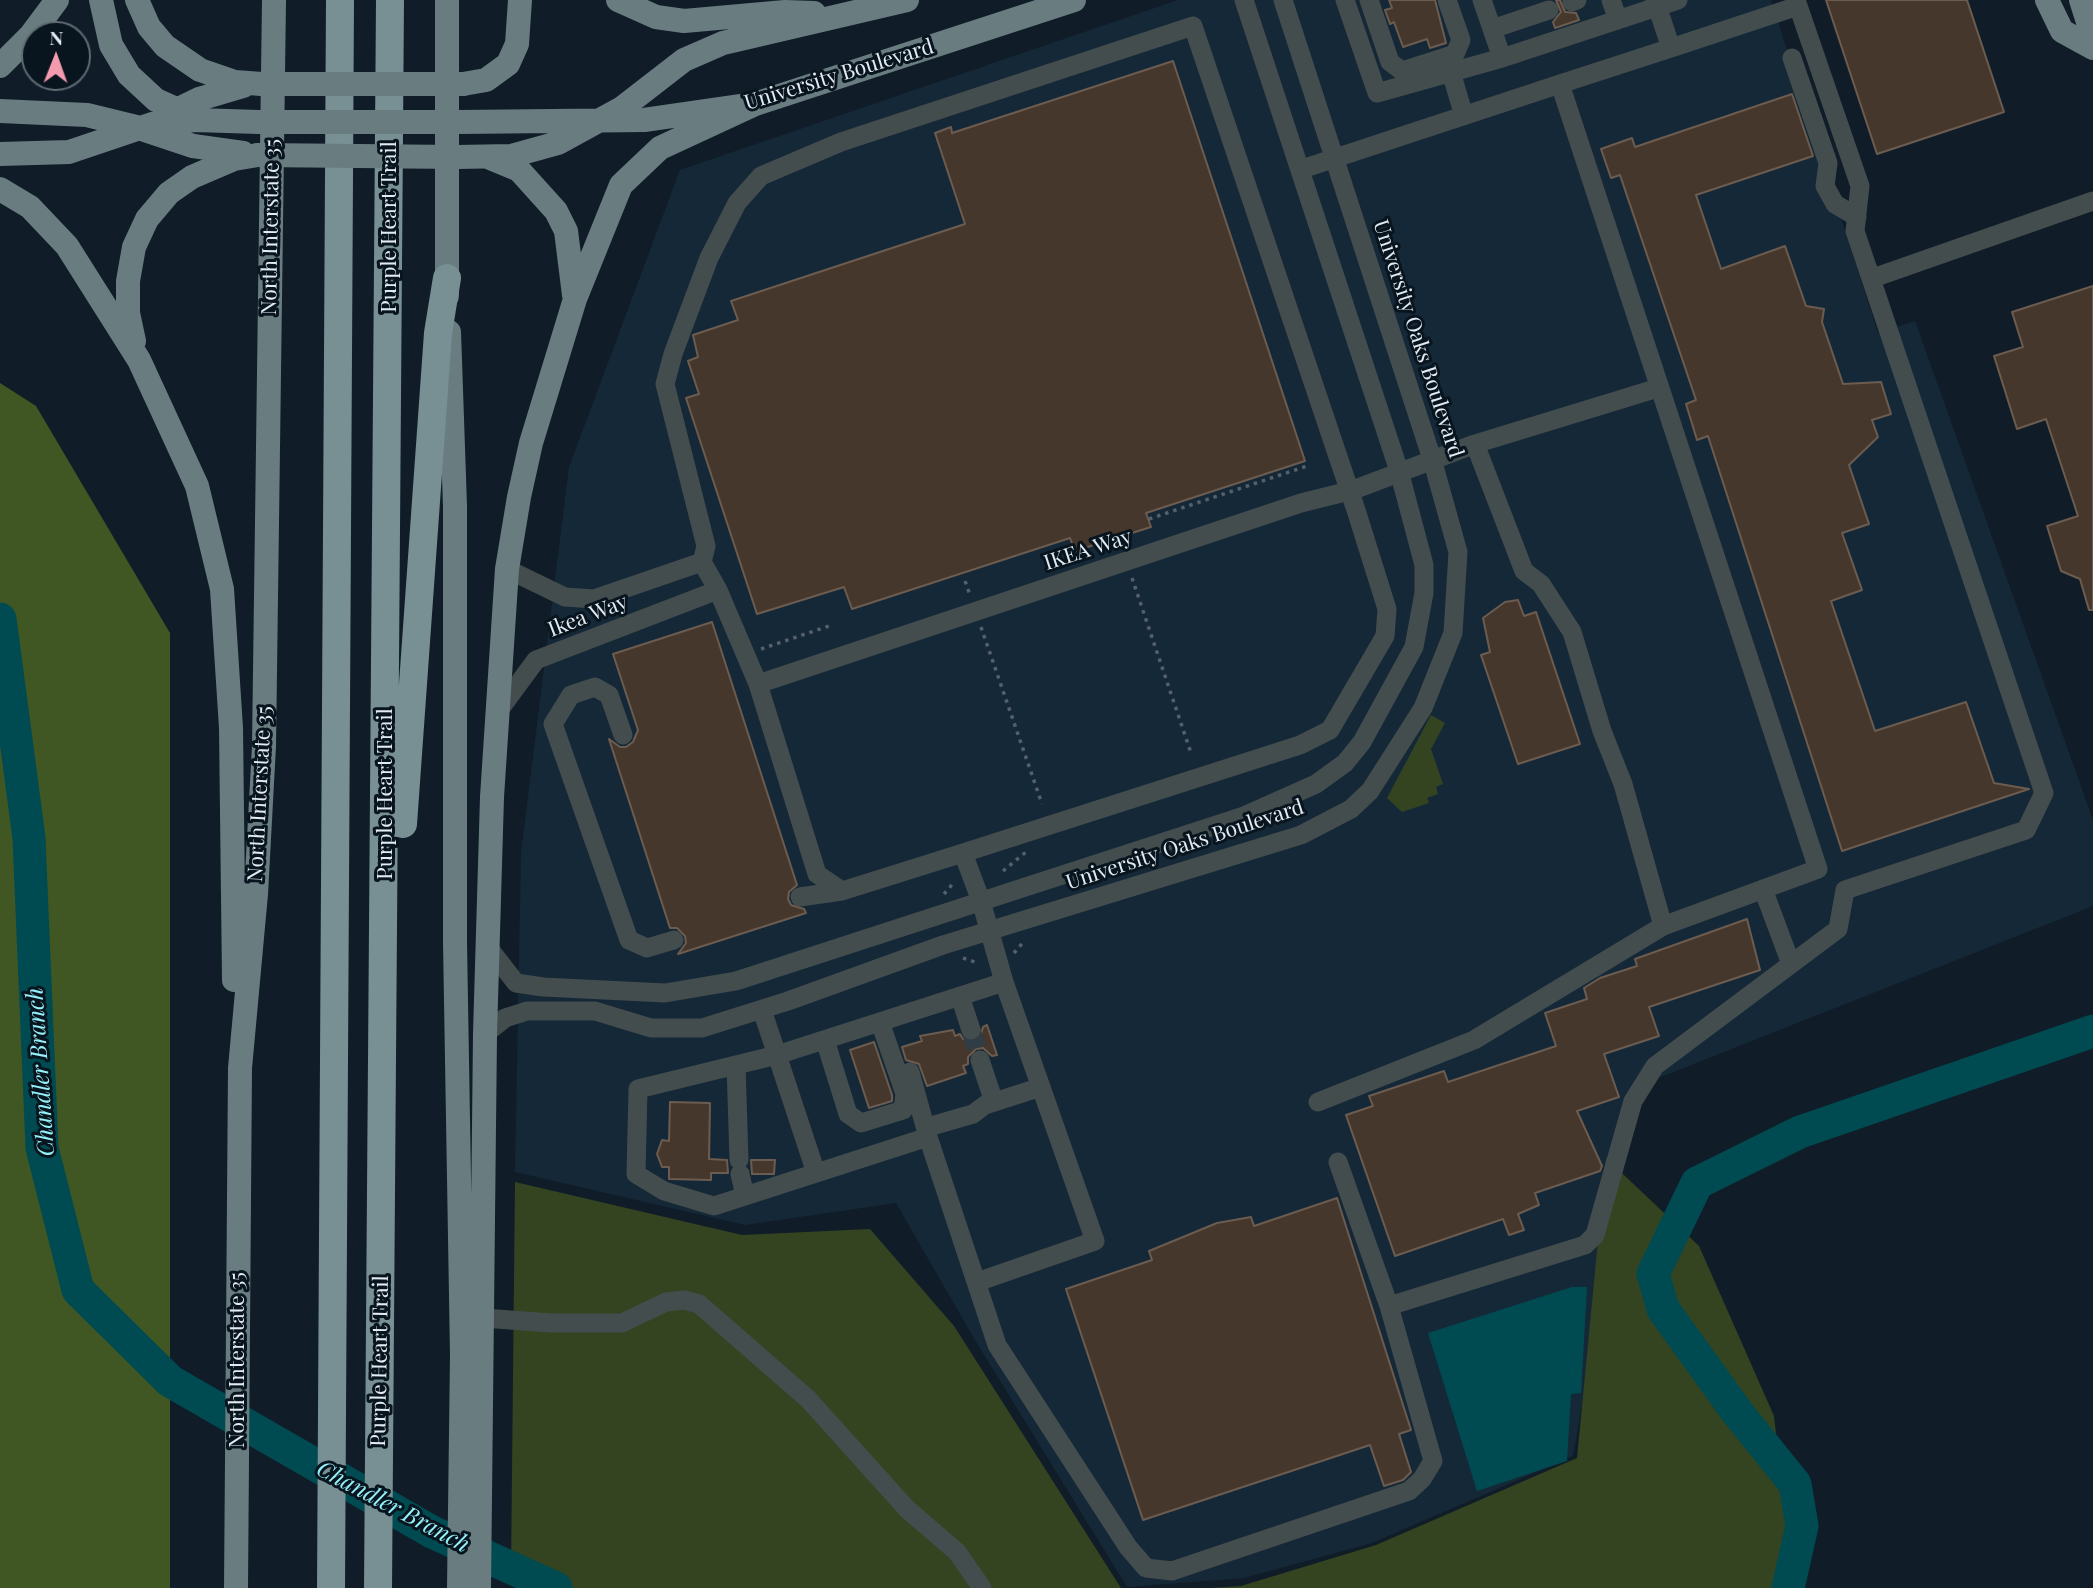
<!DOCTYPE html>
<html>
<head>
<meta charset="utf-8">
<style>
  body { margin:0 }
  #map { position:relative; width:2093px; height:1588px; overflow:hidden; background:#101d28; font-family:"Playfair Display",serif }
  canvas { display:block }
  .north { position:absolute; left:21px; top:21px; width:70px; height:70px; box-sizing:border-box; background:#08141e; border:2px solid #5f6a73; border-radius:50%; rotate:1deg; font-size:19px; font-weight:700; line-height:28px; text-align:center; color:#e2ebf3 }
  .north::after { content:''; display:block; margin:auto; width:24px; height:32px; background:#f29aae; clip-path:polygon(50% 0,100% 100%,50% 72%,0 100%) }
</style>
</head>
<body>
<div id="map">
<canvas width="2093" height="1588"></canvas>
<div class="north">N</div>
</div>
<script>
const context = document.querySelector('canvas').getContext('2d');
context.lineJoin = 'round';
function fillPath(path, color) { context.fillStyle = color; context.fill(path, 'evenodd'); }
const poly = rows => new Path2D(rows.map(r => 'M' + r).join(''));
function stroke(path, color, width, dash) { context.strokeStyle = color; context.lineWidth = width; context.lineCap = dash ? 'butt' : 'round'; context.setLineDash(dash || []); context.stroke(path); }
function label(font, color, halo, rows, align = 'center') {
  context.font = font + ' "Playfair Display",serif'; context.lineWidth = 6; context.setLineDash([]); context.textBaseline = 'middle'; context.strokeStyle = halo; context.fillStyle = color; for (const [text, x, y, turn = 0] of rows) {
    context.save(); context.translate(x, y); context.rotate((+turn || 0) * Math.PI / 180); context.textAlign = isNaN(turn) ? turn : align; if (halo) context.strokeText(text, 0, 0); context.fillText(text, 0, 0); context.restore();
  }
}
fillPath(poly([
  [1178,0,1771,0,1878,333,1915,321,2093,820,2093,906,1638,1086,1573,1456,1372,1543,1244,1578,1127,1587,975,1340,896,1203,745,1225,515,1172,521,853,569,467,680,170]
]), '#152837');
fillPath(poly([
  [1431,715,1445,723,1431,749,1443,784,1436,787,1438,794,1427,798,1429,803,1402,812,1387,798],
  [1606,1158,1699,1246,1774,1416,1793,1588,1211,1588,1241,1586,1376,1545,1577,1458],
  [515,1182,742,1235,870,1229,954,1326,1121,1588,548,1588,511,1570]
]), '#344420');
fillPath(poly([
  [0,383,36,406,170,633,170,1588,0,1588]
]), '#415723');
fillPath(poly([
  [1572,1287,1587,1287,1581,1393,1571,1394,1567,1461,1477,1491,1428,1333]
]), '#004b51');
stroke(poly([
  [0,619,29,838,42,1148,78,1290,170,1381,432,1532,556,1588],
  [1788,1588,1802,1526,1795,1484,1737,1412,1663,1309,1653,1274,1697,1183,1800,1132,2093,1031]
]), '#004b51', 33);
const building = poly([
  [1389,0,1435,0,1446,43,1430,48,1427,39,1403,47,1394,22,1390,24,1385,10,1392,8,1389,0],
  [1556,0,1560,0,1565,12,1576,13,1579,20,1555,28,1553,22,1561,12,1556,0],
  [1826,0,1967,0,2004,112,1877,154,1826,0],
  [1173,61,1305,461,1146,513,1151,527,1075,551,1070,538,852,609,844,587,757,614,686,398,699,394,688,361,698,357,693,335,738,320,731,301,965,224,935,133,951,127,952,133,1173,61],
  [1792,94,1813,156,1696,195,1721,269,1785,246,1806,306,1824,309,1822,322,1843,384,1881,382,1891,414,1872,420,1878,437,1849,465,1869,524,1842,533,1862,590,1831,601,1875,731,1966,702,1994,783,2029,789,1842,851,1708,436,1697,440,1686,404,1696,400,1620,175,1611,178,1601,149,1632,138,1635,147,1792,94],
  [2093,286,2093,610,2089,610,2080,579,2061,571,2047,526,2078,516,2046,419,2017,429,1994,356,2023,347,2012,312,2093,286],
  [1518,600,1524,616,1536,612,1580,744,1518,764,1481,655,1490,652,1483,618,1505,602,1518,600],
  [712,622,797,885,789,892,788,899,791,905,804,909,806,913,678,954,686,943,685,936,677,928,670,928,609,739,620,747,626,747,633,742,638,730,613,654,712,622],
  [1747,919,1760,970,1649,1007,1659,1036,1604,1054,1619,1097,1577,1111,1602,1166,1600,1171,1535,1193,1539,1205,1518,1214,1524,1230,1509,1235,1503,1219,1395,1256,1346,1115,1373,1106,1369,1096,1444,1071,1448,1082,1556,1046,1545,1013,1587,999,1584,988,1600,978,1637,966,1635,959,1747,919],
  [987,1025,997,1055,992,1056,983,1048,976,1049,968,1057,968,1064,963,1066,966,1073,927,1086,919,1064,906,1060,902,1047,922,1041,920,1036,953,1030,955,1036,960,1034,963,1039,974,1042,980,1038,983,1027,987,1025],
  [874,1042,892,1095,892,1101,869,1108,850,1050,874,1042],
  [670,1102,710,1103,709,1159,727,1160,728,1173,711,1173,711,1180,669,1179,669,1167,662,1167,657,1154,662,1140,669,1141,670,1102],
  [751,1160,775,1160,774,1174,752,1174,751,1160],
  [1337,1198,1411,1430,1399,1434,1411,1472,1403,1480,1384,1486,1370,1445,1143,1520,1066,1289,1152,1260,1149,1251,1217,1223,1251,1217,1254,1226,1337,1198]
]);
fillPath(building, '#46372c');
stroke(building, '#6c5c50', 2);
stroke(poly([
  [971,1030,980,1060]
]), '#303c46', 19, [19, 10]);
stroke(poly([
  [1149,519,1307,466],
  [1132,578,1191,753],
  [965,581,970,595],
  [981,627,1042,804],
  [761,649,829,626],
  [1003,871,1026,852],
  [944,894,955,881],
  [1014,953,1025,940],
  [963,958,975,962]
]), '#55606a', 3.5, [3.5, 5]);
stroke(poly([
  [1345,0,1377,93,1502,58,1678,0],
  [1369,0,1390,62,1402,71,1455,54,1461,40,1447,0],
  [1482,0,1502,58],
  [1611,0,1618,20],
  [1572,2,1577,0],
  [1492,29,1549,10],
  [1671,48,1798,6],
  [1792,58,1828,163,1825,186,1835,204,1857,217],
  [1451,72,1464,116],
  [1560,84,1671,48,1655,0],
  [1302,169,1560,84,1818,869,1663,926,1623,784,1602,731,1572,632,1541,584,1524,571,1475,444],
  [1873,278,2093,201],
  [507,569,565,597,594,599,702,562],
  [758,684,1301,503,1353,490,1475,444,1658,388],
  [497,713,536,660,718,590],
  [623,735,609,695,595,687,571,695,553,724,629,940,647,948,674,940],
  [1763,889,1791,964],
  [800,897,842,891],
  [488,947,516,983,543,987,665,993,736,981,1244,816,1316,784,1345,763,1362,742,1414,647,1424,593,1424,565,1399,471,1244,0],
  [960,996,971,1030],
  [762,1010,777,1055,638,1089,636,1174,664,1191,714,1206,928,1137,997,1345,1128,1547,1146,1568,1172,1571,1409,1491,1422,1479,1433,1461,1389,1306,1585,1245,1595,1235,1633,1101,1655,1066,1838,929,1845,890,2026,830,2044,793,1855,231,1860,186,1796,0],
  [485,1034,505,1018,527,1011,595,1011,651,1028,702,1028,788,1001,943,945,1301,835,1351,809,1370,791,1423,708,1453,633,1458,552,1432,459,1283,0],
  [825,1040,848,1114,861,1123,903,1110,905,1094,880,1022],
  [980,1060,994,1102],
  [736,1065,739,1160],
  [910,1072,928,1137],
  [1318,1102,1474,1040,1663,926],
  [928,1127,973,1114,985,1105,1041,1087],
  [1338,1162,1389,1306],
  [816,1173,777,1055,1004,982,981,901,963,853,842,891,817,874,758,684,718,590,702,562,706,546,665,384,673,354,709,258,737,203,761,176,841,142,1193,26,1356,510,1387,609,1385,636,1330,730,1300,745,963,853],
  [740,1174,745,1196],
  [977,1282,1095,1241,1004,982],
  [483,1318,551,1323,622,1323,666,1302,684,1300,699,1304,808,1399,907,1509,957,1552,982,1588]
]), '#434d4e', 19);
stroke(poly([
  [101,0,111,45,129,75,156,100,194,117],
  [137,0,149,27,165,46,200,70,235,82,262,84],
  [447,0,447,296],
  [618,0,656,17,684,21,785,12,814,13],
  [2047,0,2062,31,2093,48],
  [2081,0,2093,38],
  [0,66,31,35,57,0],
  [463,84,486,80,508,64,517,44,520,0],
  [0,111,87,115,136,127,193,146,243,153],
  [166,115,199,99,243,86],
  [460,122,644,120,755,104,1074,0],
  [0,154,69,152,152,124,195,120,259,122],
  [457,157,511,156,558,143,622,108,684,60,723,43,907,0],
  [490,158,519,170,556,211,566,231,574,295],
  [0,189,30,207,67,246,139,360,197,486,222,589,231,728,234,980],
  [449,332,455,506,455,942,462,1355,459,1588],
  [134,341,128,313,128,281,134,247,147,219,169,193,192,177,234,159,258,155],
  [236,1588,240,1068,256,894,264,746,274,0],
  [479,1588,485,1034,492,797,507,569,519,497,531,443,575,299,621,185,660,148,755,104]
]), '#697d80', 24);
stroke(poly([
  [403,824,438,333,447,278],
  [331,1588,340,0],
  [378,1588,390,0]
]), '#789093', 28);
stroke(poly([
  [262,84,463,84],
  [259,122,460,122],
  [258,155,457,157]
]), '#697d80', 24);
label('21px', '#e2ebf3', '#08141e', [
  ["University Boulevard",839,75,-17],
  ["North Interstate 35",271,227,-89],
  ["Purple Heart Trail",389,227,-90],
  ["University Oaks Boulevard",1418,339,72],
  ["IKEA Way",1088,550,-18],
  ["Ikea Way",588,616,-21],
  ["North Interstate 35",260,794,-87],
  ["Purple Heart Trail",385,794,-90],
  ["University Oaks Boulevard",1185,845,-18],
  ["North Interstate 35",237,1360,-90],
  ["Purple Heart Trail",380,1361,-89]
]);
label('italic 23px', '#94f1f9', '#08141e', [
  ["Chandler Branch",41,1072,-94],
  ["Chandler Branch",393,1507,28]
]);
</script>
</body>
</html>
